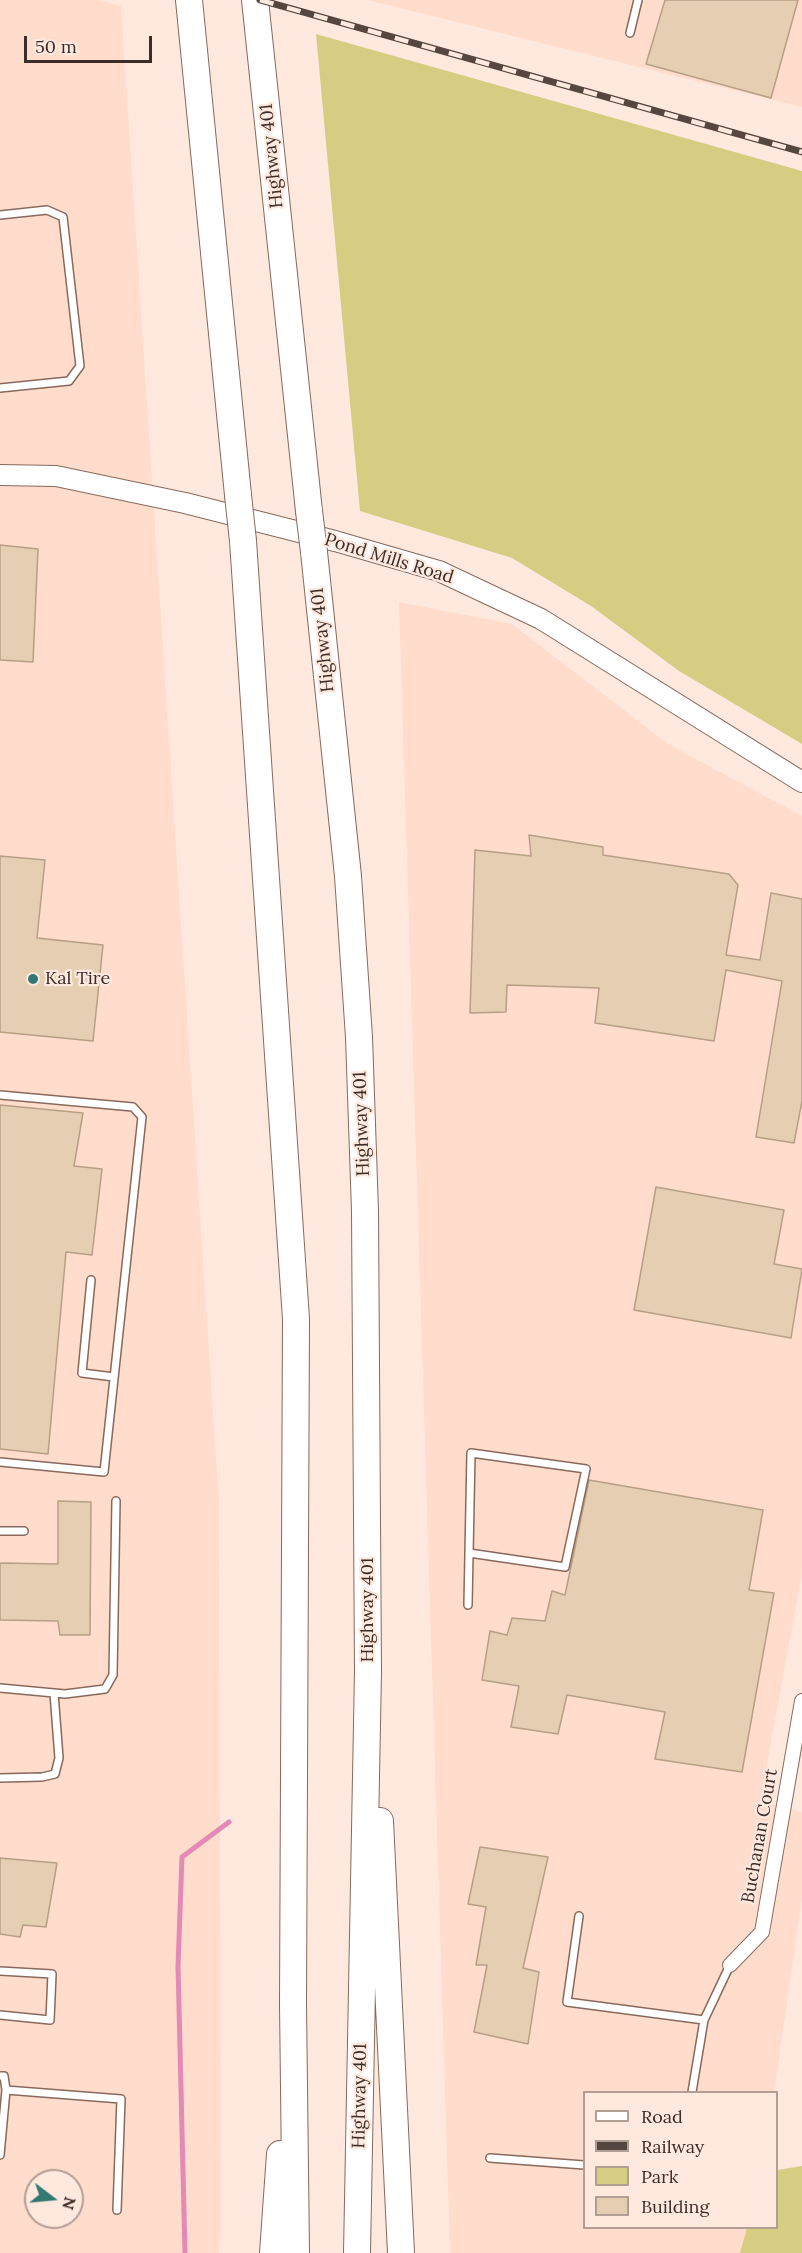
<!DOCTYPE html>
<html>
<head>
<meta charset="utf-8">
<style>
  body { margin:0 }
  #map { position:relative; width:802px; height:2253px; overflow:hidden; background:#ffe9df; font-family:Lora,serif }
  canvas { display:block }
  .legend { position:absolute; left:583px; top:2091px; width:195px; height:138px; box-sizing:border-box; background:#ffe9df; border:2px solid #b19e95; margin:0; padding:8px 10px; list-style:none; font-size:18px; color:#3b2d27 }
  .legend li { display:flex; align-items:center; gap:12px; height:30px }
  .legend b { width:30px; border:2px solid #b19e95 }
  .north { position:absolute; left:24px; top:2169px; width:60px; height:60px; box-sizing:border-box; background:#ffe9df; border:2px solid #b19e95; border-radius:50%; rotate:106deg; font-size:16px; font-weight:700; line-height:24px; text-align:center; color:#3b2d27 }
  .north::after { content:''; display:block; margin:auto; width:21px; height:27px; background:#327972; clip-path:polygon(50% 0,100% 100%,50% 72%,0 100%) }
  .scale { position:absolute; left:24px; top:36px; width:128px; height:27px; box-sizing:border-box; border:3px solid #3b2d27; border-top:0; padding-left:8px; font-size:18px; line-height:21px; white-space:nowrap; color:#3b2d27; -webkit-text-stroke:4px #ffe9df; paint-order:stroke }
</style>
</head>
<body>
<div id="map">
<canvas width="802" height="2253"></canvas>
<ul class="legend">
<li><b style="height:8px;background:#fff"></b>Road</li>
<li><b style="height:8px;background:#55463f"></b>Railway</li>
<li><b style="height:16px;background:#d7cd82"></b>Park</li>
<li><b style="height:16px;background:#e5ceb2"></b>Building</li>
</ul>
<div class="north">N</div>
<div class="scale">50 m</div>
</div>
<script>
const context = document.querySelector('canvas').getContext('2d');
context.lineJoin = 'round';
function fillPath(path, color) { context.fillStyle = color; context.fill(path, 'evenodd'); }
const poly = rows => new Path2D(rows.map(r => 'M' + r).join(''));
function stroke(path, color, width, dash) { context.strokeStyle = color; context.lineWidth = width; context.lineCap = dash ? 'butt' : 'round'; context.setLineDash(dash || []); context.stroke(path); }
function label(font, color, halo, rows, align = 'center') {
  context.font = font + ' Lora,serif'; context.lineWidth = 4.5; context.setLineDash([]); context.textBaseline = 'middle'; context.strokeStyle = halo; context.fillStyle = color; for (const [text, x, y, turn = 0] of rows) {
    context.save(); context.translate(x, y); context.rotate((+turn || 0) * Math.PI / 180); context.textAlign = isNaN(turn) ? turn : align; if (halo) context.strokeText(text, 0, 0); context.fillText(text, 0, 0); context.restore();
  }
}
fillPath(poly([
  [0,0,100,0,121,6,219,1505,221,2229,219,2253,0,2253],
  [36,2181,72,2181,72,2217,36,2217],
  [367,0,802,0,802,107],
  [399,602,512,624,668,744,802,816,802,1574,760,1801,802,1812,802,1898,774,2092,584,2092,584,2228,747,2228,740,2253,450,2253]
]), '#ffdccc');
fillPath(poly([
  [316,34,802,171,802,744,679,671,591,606,512,558,360,511],
  [802,2166,802,2253,740,2253,747,2228,776,2228,777,2170]
]), '#d7cd82');
stroke(poly([
  [185,2253,178,1966,182,1857,229,1822]
]), '#e38ab7', 5);
const building = poly([
  [665,0,798,0,771,98,646,64,665,0],
  [0,545,38,549,33,662,0,660,0,545],
  [529,835,603,847,603,855,729,874,738,885,726,955,760,960,771,893,802,899,802,1101,794,1143,756,1137,782,981,726,970,714,1041,595,1023,599,988,507,985,506,1012,470,1013,475,850,531,856,529,835],
  [0,856,45,860,37,938,103,945,93,1041,0,1032,0,856],
  [0,1105,83,1113,74,1166,102,1169,92,1255,66,1252,48,1454,0,1449,0,1105],
  [656,1187,784,1210,774,1264,802,1269,791,1338,634,1310,656,1187],
  [589,1480,763,1510,749,1590,774,1593,742,1772,655,1759,665,1712,567,1695,558,1734,511,1727,519,1686,482,1680,490,1631,507,1635,512,1618,545,1621,552,1591,565,1595,589,1480],
  [58,1501,91,1502,90,1635,60,1635,58,1621,0,1620,0,1563,58,1564,58,1501],
  [480,1847,548,1857,523,1968,539,1972,528,2044,474,2032,487,1965,476,1965,486,1907,468,1904,480,1847],
  [0,1858,57,1863,46,1927,23,1925,20,1937,0,1934,0,1858]
]);
fillPath(building, '#e5ceb2');
stroke(building, '#b6a085', 1.5);
const lane = poly([
  [630,33,638,0],
  [0,215,47,210,63,217,80,366,69,381,0,388],
  [0,1095,133,1107,142,1117,104,1472,0,1462],
  [91,1280,82,1373,114,1377],
  [0,1531,24,1531],
  [468,1605,471,1453,586,1469,565,1567,469,1553],
  [0,1688,65,1694,105,1689,113,1675,116,1501],
  [0,1778,42,1777,55,1774,59,1758,54,1693],
  [579,1916,567,2002,704,2020],
  [0,1971,52,1974,50,2020,0,2015],
  [0,2076,4,2076,6,2090,0,2155],
  [6,2090,121,2099,117,2210],
  [692,2092,704,2020,730,1965],
  [490,2158,584,2165]
]);
const street = poly([
  [730,1965,762,1932,802,1701]
]);
const secondary = poly([
  [0,475,56,476,185,503,335,541,439,571,541,619,802,782]
]);
const highway = poly([
  [189,0,238,495],
  [255,0,309,511],
  [243,541,296,1319,293,2004,296,2253],
  [314,552,348,876,359,1037,365,1211,368,1671,357,2253],
  [380,1821,401,2253],
  [273,2253,280,2154]
]);
stroke(lane, '#88695b', 10);
stroke(street, '#88695b', 16);
stroke(secondary, '#88695b', 22);
stroke(highway, '#88695b', 28);
stroke(lane, '#fff', 7);
stroke(street, '#fff', 14);
stroke(secondary, '#fff', 20);
stroke(highway, '#fff', 26);
const rail = poly([
  [260,0,802,152]
]);
stroke(rail, '#55463f', 7);
stroke(rail, '#ffe9df', 4.5, [14]);
const highwayBridge = poly([
  [238,495,243,541],
  [309,511,314,552]
]);
stroke(highwayBridge, '#88695b', 28, []);
stroke(highwayBridge, '#fff', 26);
for (const [x, y, r, color] of [
  [33,979,6,"#327972"]
]) { const dot = new Path2D(); dot.arc(x, y, r, 0, 2 * Math.PI); context.fillStyle = color; context.fill(dot); stroke(dot, '#ffe9df', 2); }
label('18px', '#3b2d27', '#ffe9df', [
  ["Highway 401",272,156,-96],
  ["Pond Mills Road",389,559,17],
  ["Highway 401",323,640,-96],
  ["Highway 401",362,1124,-92],
  ["Highway 401",368,1610,-90],
  ["Buchanan Court",760,1836,-80],
  ["Highway 401",360,2096,-89]
]);
label('18px', '#3b2d27', '#ffe9df', [
  ["Kal Tire",45,979]
], 'left');
</script>
</body>
</html>
